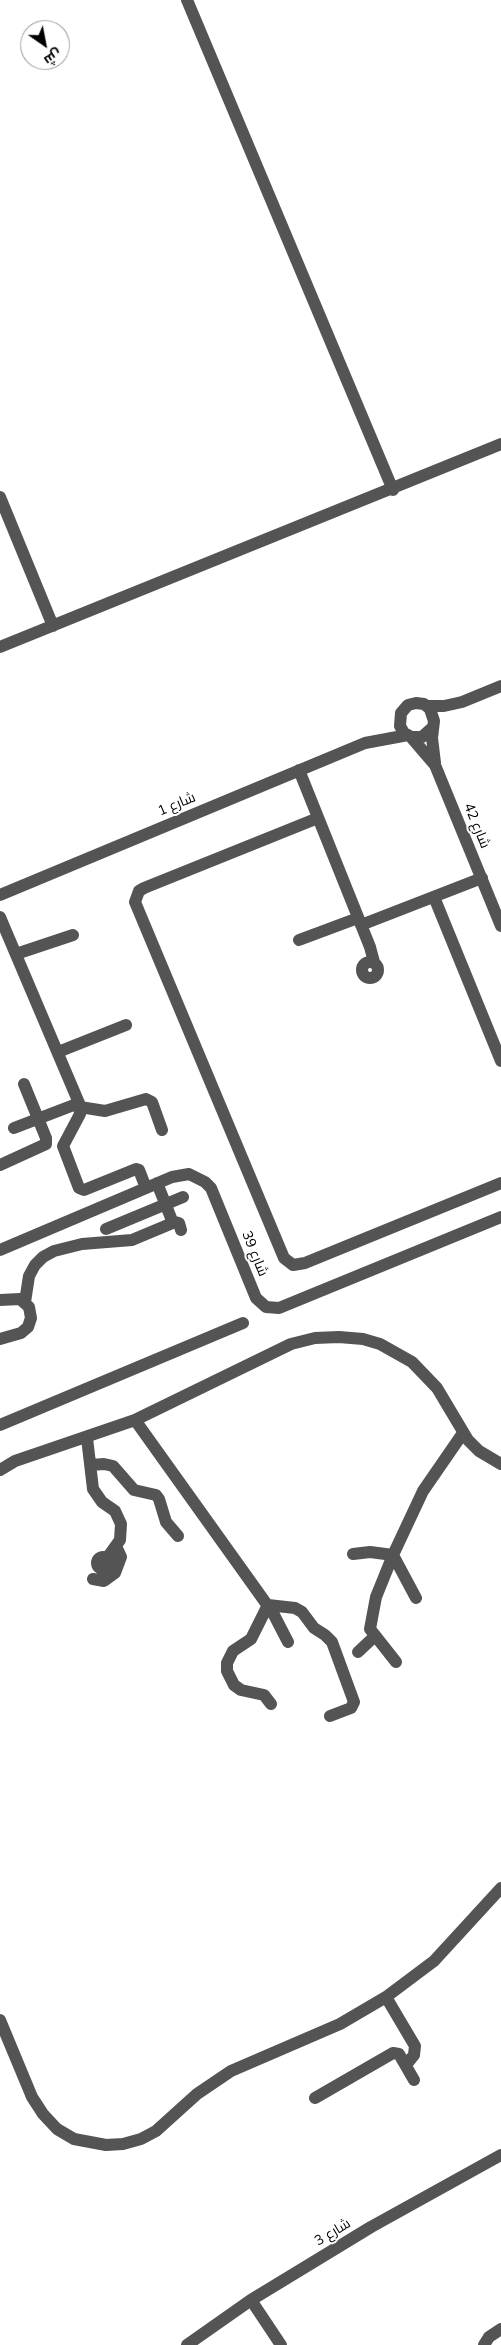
<!DOCTYPE html>
<html>
<head>
<meta charset="utf-8">
<style>
  body { margin:0 }
  #map { position:relative; width:501px; height:2345px; overflow:hidden; background:#fff; font-family:"Nunito Sans",Cairo,sans-serif }
  canvas { display:block }
  .north { position:absolute; left:20px; top:20px; width:50px; height:50px; box-sizing:border-box; background:#fff; border:1px solid #999; border-radius:50%; rotate:147deg; font-size:14px; font-weight:700; line-height:20px; text-align:center; color:#000 }
  .north::after { content:''; display:block; margin:auto; width:18px; height:22px; background:#000; clip-path:polygon(50% 0,100% 100%,50% 72%,0 100%) }
</style>
</head>
<body>
<div id="map">
<canvas width="501" height="2345"></canvas>
<div class="north">ش</div>
</div>
<script>
const context = document.querySelector('canvas').getContext('2d');
context.lineJoin = 'round';
const poly = rows => new Path2D(rows.map(r => 'M' + r).join(''));
function stroke(path, color, width, dash) { context.strokeStyle = color; context.lineWidth = width; context.lineCap = dash ? 'butt' : 'round'; context.setLineDash(dash || []); context.stroke(path); }
function label(font, color, halo, rows, align = 'center') {
  context.font = font + ' "Nunito Sans",Cairo,sans-serif'; context.lineWidth = 4; context.setLineDash([]); context.textBaseline = 'middle'; context.strokeStyle = halo; context.fillStyle = color; for (const [text, x, y, turn = 0] of rows) {
    context.save(); context.translate(x, y); context.rotate((+turn || 0) * Math.PI / 180); context.textAlign = isNaN(turn) ? turn : align; if (halo) context.strokeText(text, 0, 0); context.fillText(text, 0, 0); context.restore();
  }
}
stroke(poly([
  [187,0,393,490],
  [0,497,53,626],
  [0,647,501,444],
  [427,706,444,706,462,702,501,686],
  [432,728,422,737,411,737,404,733,400,726,401,713,408,705,416,703,424,704,430,709,434,721,432,738,435,763],
  [411,737,435,765,501,926],
  [299,770,370,947,374,962],
  [318,818,144,888,139,891,135,902,284,1258,293,1265,305,1263,501,1183],
  [0,895,365,743,408,735],
  [434,897,501,1061],
  [0,917,79,1103,80,1114,63,1146,79,1188,84,1190,136,1169,139,1170,146,1188],
  [361,925,482,878],
  [299,940,358,918],
  [16,954,73,935],
  '362 970a8 8 0 1 1 16 0a8 8 0 1 1-16 0Z',
  [58,1052,126,1025],
  [80,1107,105,1111,146,1099,152,1102,162,1130],
  [14,1128,79,1103],
  [0,1165,46,1144,46,1138,24,1084],
  [157,1183,173,1223],
  [106,1229,183,1197],
  [0,1250,172,1177,189,1174,205,1182,211,1188,256,1298,266,1307,279,1308,501,1217],
  [0,1300,20,1299,29,1307,31,1318,28,1327,21,1333,0,1339],
  [25,1302,29,1276,35,1265,43,1257,54,1251,82,1244,132,1240,175,1222,179,1223,181,1230],
  [135,1420,273,1613,288,1642],
  [0,1425,243,1323],
  [87,1438,93,1489,102,1502,115,1511,121,1524,120,1540,107,1558],
  [91,1465,104,1464,113,1466,134,1490,156,1495,159,1499,166,1522,178,1536],
  [0,1470,15,1461,135,1420,291,1344,315,1338,339,1337,363,1339,380,1344,412,1362,437,1388,468,1440,479,1451,501,1464],
  [353,1554,370,1552,393,1555,416,1598],
  '97 1563a6 6 0 1 1 12 0a6 6 0 1 1-12 0Z',
  [93,1579,104,1581,115,1573,121,1557,116,1546],
  [358,1652,375,1636],
  [396,1662,370,1629,376,1597,393,1555,423,1491,463,1433],
  [271,1704,264,1695,241,1690,234,1685,227,1671,227,1663,233,1651,251,1639,268,1605,295,1608,302,1612,314,1628,325,1635,332,1642,354,1702,351,1708,330,1716],
  [386,1997,415,2046,414,2055,406,2065],
  [0,2020,32,2097,43,2114,57,2129,74,2139,106,2145,123,2144,141,2139,156,2131,197,2094,231,2071,340,2024,386,1997,434,1961,501,1888],
  [315,2098,393,2053,399,2054,414,2080],
  [251,2300,281,2345],
  [187,2345,251,2300,371,2227,501,2155],
  [484,2345,489,2337,501,2329]
]), '#545454', 12);
label('14px', '#000', '#fff', [
  ["شارع 1",177,805,-23],
  ["شارع 42",476,826,68],
  ["شارع 39",254,1254,68],
  ["شارع 3",333,2233,-31]
]);
</script>
</body>
</html>
